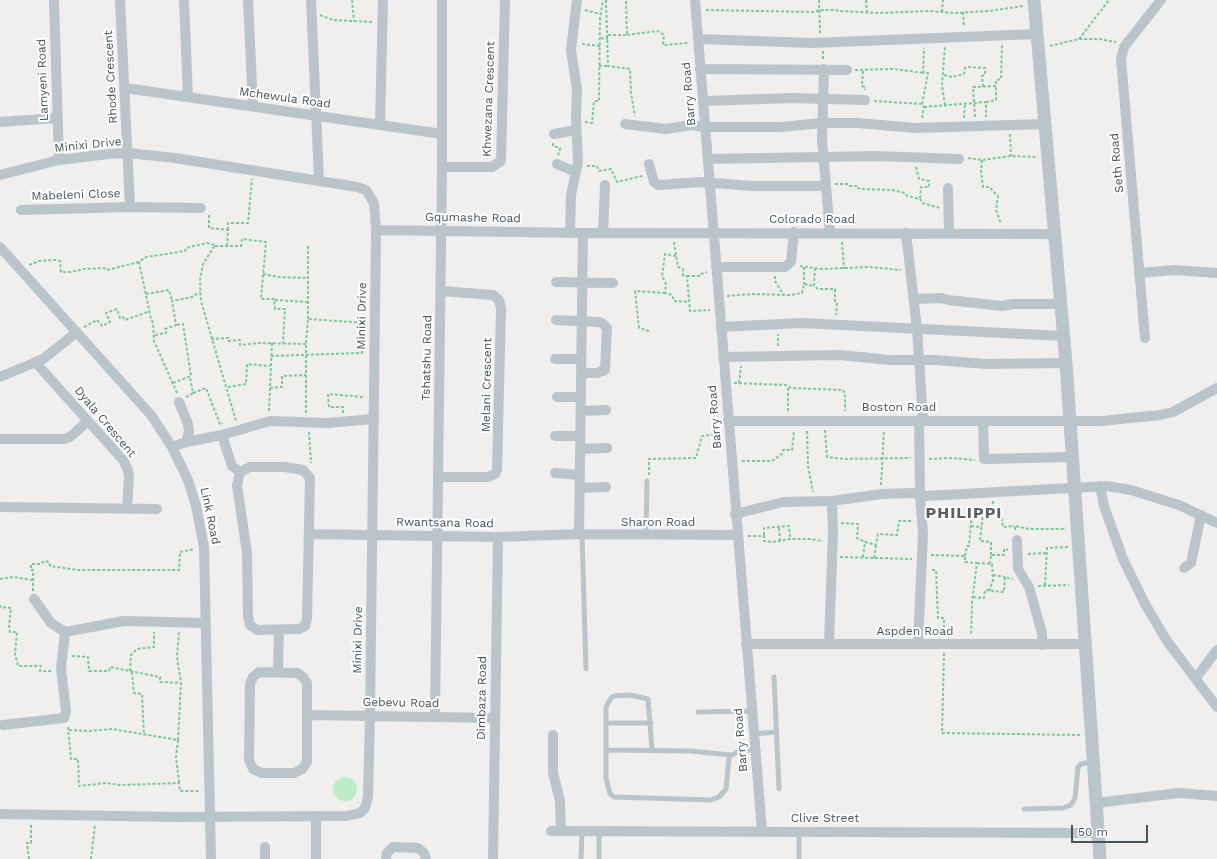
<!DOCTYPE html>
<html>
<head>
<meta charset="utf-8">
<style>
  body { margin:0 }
  #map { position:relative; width:1217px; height:859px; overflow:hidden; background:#f1eeee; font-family:"Work Sans",sans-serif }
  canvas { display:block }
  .scale { position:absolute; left:1071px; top:825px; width:77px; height:18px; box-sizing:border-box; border:2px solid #47545b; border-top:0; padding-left:5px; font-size:12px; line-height:14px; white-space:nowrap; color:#47545b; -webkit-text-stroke:3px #fff; paint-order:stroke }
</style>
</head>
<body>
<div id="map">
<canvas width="1217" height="859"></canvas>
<div class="scale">50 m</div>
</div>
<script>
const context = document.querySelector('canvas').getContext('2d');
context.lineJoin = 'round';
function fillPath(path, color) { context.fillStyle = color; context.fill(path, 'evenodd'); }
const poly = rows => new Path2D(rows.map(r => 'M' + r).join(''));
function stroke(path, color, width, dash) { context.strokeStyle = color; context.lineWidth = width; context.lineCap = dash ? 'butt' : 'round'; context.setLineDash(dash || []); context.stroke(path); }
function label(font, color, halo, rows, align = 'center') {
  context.font = font + ' "Work Sans",sans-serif'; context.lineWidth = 4; context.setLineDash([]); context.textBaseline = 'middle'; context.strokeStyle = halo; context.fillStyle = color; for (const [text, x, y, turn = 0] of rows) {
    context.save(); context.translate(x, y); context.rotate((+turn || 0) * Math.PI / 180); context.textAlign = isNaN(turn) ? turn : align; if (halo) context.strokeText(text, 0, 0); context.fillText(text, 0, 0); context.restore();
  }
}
fillPath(poly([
  '333 789a12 12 0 1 1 24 0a12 12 0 1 1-24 0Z'
]), '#bdeec9');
stroke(poly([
  [352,0,354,21],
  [606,0,608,66,630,69,631,93,635,116],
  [819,0,820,33],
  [866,0,867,12],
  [585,10,600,14],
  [706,10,814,12,819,10,836,10,838,11,879,13,930,11,954,13,989,11,1023,6],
  [942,12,943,0],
  [963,12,964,27],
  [320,15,333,20,373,22],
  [608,35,627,35,626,0],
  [627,35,658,31,664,35,663,45,689,43],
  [601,38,608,39],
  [1079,39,1109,0],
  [582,44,600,46],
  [1050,46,1079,39,1099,39,1116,42],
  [823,51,823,61],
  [599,66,608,66],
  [855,70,894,69,924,73],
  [863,71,862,86,865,87,865,90],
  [944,75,952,77,964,74,965,68,968,67,985,68,985,75,982,76,983,87],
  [874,101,922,104,924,107,922,118],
  [986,102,996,100,996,86],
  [922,104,928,73,924,73,923,69,924,48],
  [945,105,942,85,945,46],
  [924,107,986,102,986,117],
  [975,117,973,87,996,86,996,80,1001,79,1002,44],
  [964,118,965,103],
  [585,122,592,123,594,101,599,101,600,18,603,0],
  [1010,134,1011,156],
  [553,143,553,146,560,148,558,156],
  [968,158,982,160,1011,156,1037,157],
  [982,160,981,171,983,187,989,187,998,196,996,210,1001,224],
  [587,166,597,166,599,171,611,169,617,182,642,176],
  [916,167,919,179,929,181,929,187,921,187,920,199],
  [835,184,847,184,849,186,858,186,858,188,861,189,892,190,905,193,907,196,920,199,922,203,940,208],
  [209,215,209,228,228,230,227,247],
  [228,230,228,223,248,223,252,179],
  [674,242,678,267,683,269,683,276,687,276,690,311,710,310],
  [842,242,844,269],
  [215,246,241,246,242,239,266,242,261,299,274,299,275,309,285,309,283,343],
  [676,256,665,254,662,276,666,284,665,293,672,295,674,301,689,302],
  [29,265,39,261,55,260,60,261,61,272,71,272,84,269,104,268,107,270,139,262],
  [800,266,821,269,870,267,901,270],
  [804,267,804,284],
  [815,268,814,286,818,289,835,289,835,301,837,303,836,315],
  [263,274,278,277,307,278],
  [687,276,700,276,701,274,707,272],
  [775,276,775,281,783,294],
  [146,294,169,290,172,301],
  [727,296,752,294,790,295,802,293,804,284,814,286],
  [275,300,307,302],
  [308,319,308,244],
  [84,327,97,320,102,326,110,322,106,313,117,309,120,318,123,317,125,320,150,311],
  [649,331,639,328,635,291,665,293],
  [155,335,166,333,165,329,176,325,172,301,192,297,200,292],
  [211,339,228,338,228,341,240,340,240,345,259,343,306,344],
  [778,346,778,334],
  [271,356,362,353,362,346,365,346],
  [173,383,191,376,183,324,176,325],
  [734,383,786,385,791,388,843,390,845,394,845,411],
  [739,383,741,366],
  [228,387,246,384,247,364,270,366],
  [270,388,282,387,282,376,306,375],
  [177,393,154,341,153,323,151,319,139,262,146,257,185,251,186,248,207,243,215,245,203,264,200,280,201,301,236,421],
  [193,393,206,388,220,424,223,423],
  [186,397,193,393,190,377],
  [269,411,272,343],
  [788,411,788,387],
  [306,413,306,344,308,319,366,323],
  [343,413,343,407,329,407,328,394,364,397],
  [825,430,827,457,844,459,911,458],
  [807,431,808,466,813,492],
  [309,432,311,463],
  [929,459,952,458,975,460],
  [742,461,772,461,782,454,783,450,792,450,794,431],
  [649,475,649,459,696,458,702,436,720,434],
  [881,485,884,430],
  [993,501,992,513,1001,514,1003,527,1015,526],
  [841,523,858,524,857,538,865,542],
  [971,526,982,527],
  [779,528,780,540],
  [1015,530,1015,526,1029,529,1066,529],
  [764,535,764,528,789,526,790,539],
  [748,536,764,536,764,541,773,542,790,539,810,539,823,541],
  [1028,554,1046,553],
  [931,555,965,556,965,562,977,563,972,602,971,635],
  [991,555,991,542,980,541,983,513,992,513],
  [965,556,967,546,969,546,972,513,983,513],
  [840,557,912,559],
  [863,557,865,542,876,545,878,534,897,535,899,521,912,521],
  [874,558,876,545],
  [977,563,992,564,993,580,989,591],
  [990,564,991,555,1004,555,1004,549,1008,550],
  [932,570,936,570,938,618,944,618,944,635],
  [993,575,1005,577],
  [0,579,14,577,32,580],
  [1045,585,1047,548,1068,547],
  [1038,586,1069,585],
  [33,591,33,570,31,570,31,564,41,564,44,561,49,562,50,566,77,570,179,570,180,552,195,549],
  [973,597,984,598,985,590,1004,592,1005,577,1013,579],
  [0,605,0,607,11,608,9,627,10,632,17,632,15,654,18,666,41,666,40,671,53,671],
  [944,653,942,733,1081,735],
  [72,656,88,657,89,671,109,671,110,667,160,677,160,682,181,683],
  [130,671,131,655,137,649,154,647,154,632],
  [132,672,134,693,142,694,144,735],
  [68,727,71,759,78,759,79,786,106,783,120,785,179,783,180,791,199,791],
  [69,730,89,731,112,729,178,740,176,757,179,782],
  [178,740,181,683,177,657,179,632],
  [29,859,27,843,31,843,31,823],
  [91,859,95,824]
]), '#76cb95', 2, [3, 2]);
stroke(poly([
  [582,535,586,669],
  [646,535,647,481],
  [774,677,779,789],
  [698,712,752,711],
  [606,723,651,723],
  [754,734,776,732],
  [606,750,691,751,731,755],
  [652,750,648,699,630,695,614,696,611,698,606,707,606,778,610,794,614,797,710,800,719,797,726,789,729,757,737,752,755,749],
  [1024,809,1063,808,1071,805,1075,798,1078,767,1081,764,1092,762],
  [581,859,582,831],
  [599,859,599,831],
  [799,859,799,831]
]), '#bac5cb', 5);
stroke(poly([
  [54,0,59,160],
  [120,0,130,207],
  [184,0,188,97],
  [248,0,253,106],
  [311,0,319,180],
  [695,0,762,831],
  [698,39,812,43,1037,34],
  [700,69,847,70],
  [824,69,822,139,830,233],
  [125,88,442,134],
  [703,101,793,98,865,100],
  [0,122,56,118],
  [380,124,383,0],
  [625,124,666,129,691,125,705,127,781,127,822,123,857,123,916,128,1045,124],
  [554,134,576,130],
  [708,159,875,156,959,159],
  [557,164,575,172],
  [649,164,654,182,658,185,702,182,751,186,826,186],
  [442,167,492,167,501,161,505,0],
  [0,175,59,160,108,154,128,153,175,158,357,187,366,190,374,203,376,230,370,716,368,797,365,808,360,813,347,816,176,817,0,814],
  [948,188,949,233],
  [21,210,130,207,201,208],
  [376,230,583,233,1055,234],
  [570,233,571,195,578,162,576,118,577,89,571,50,577,0],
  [603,233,605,185],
  [906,233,917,329,923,420],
  [0,247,151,415,172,447,188,480,196,506,204,547,211,859],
  [716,267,785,267,791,262,794,232],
  [1139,273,1174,270,1217,273],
  [556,282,613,283],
  [915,299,941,298,948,300,1002,306,1013,304,1061,304],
  [556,320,598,322,602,323,607,328,605,370,597,373,581,373],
  [721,327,802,323,1064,336],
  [1145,338,1121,59,1124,47,1161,0],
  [723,357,840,355,890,360,935,360,987,364,1066,363],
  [555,359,581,359],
  [36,363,123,460,128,470,129,477,127,509],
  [0,377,43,359,77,332],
  [557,397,581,397],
  [179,402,188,424,189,432,186,442],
  [581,411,606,410],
  [728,421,1101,421,1160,415,1173,412,1217,388],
  [983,421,984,459,1072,457],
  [222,435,232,466,240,472],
  [555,436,580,436],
  [0,439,64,439,70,437,88,421],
  [172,447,186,442,222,435,270,421,327,423,374,419],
  [580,449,607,448],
  [250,467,285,467,303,470,310,478,307,619,305,626,299,629,257,630,250,625,248,616,247,553,237,485,240,472,250,467],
  [555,473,580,475],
  [438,477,488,477,495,474,497,470,501,308,499,300,493,295,441,291],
  [1100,486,1104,506,1123,559,1145,604,1167,641,1217,707],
  [580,488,606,487],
  [0,507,157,509],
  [735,514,783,502,832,501,882,494,913,493,925,496,1107,486,1131,490,1179,505,1217,523],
  [309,534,498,537,579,534,737,535],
  [579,534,583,233],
  [1017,540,1018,569,1029,587,1042,633,1042,645],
  [1184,568,1191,563,1201,515],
  [34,599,51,623,65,632,124,621,206,623],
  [746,644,1085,644],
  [829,644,833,532,832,501],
  [918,644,923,534,920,495,919,420],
  [259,672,297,673,303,677,307,683,307,762,302,769,294,773,262,773,253,769,249,760,250,684,253,677,259,672],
  [278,672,279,630],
  [1196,678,1217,650],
  [307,715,494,718],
  [435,716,442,167,442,0],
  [3,725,64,718,66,711,61,669,65,632],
  [553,735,553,773,560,801,561,831],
  [1096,803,1179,793,1217,796],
  [551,831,1098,833],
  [265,847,265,859],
  [316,859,316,816],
  [386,859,387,853,393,847,418,848,424,853,426,859],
  [493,859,498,537]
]), '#bac5cb', 10);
stroke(poly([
  [1034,0,1066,363,1100,859]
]), '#bac5cb', 13);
label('12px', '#47545b', '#fff', [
  ["Rhode Crescent",111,77,-93],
  ["Lamyeni Road",43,80,-92],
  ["Barry Road",689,94,-95],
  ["Mchewula Road",285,98,8],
  ["Khwezana Crescent",489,99,-88],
  ["Minixi Drive",88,145,-6],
  ["Seth Road",1117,163,-95],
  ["Mabeleni Close",76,195,-2],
  ["Gqumashe Road",473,218,1],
  ["Colorado Road",812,219],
  ["Minixi Drive",362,316,-89],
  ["Tshatshu Road",427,358,-89],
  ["Melani Crescent",487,385,-89],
  ["Boston Road",899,407],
  ["Barry Road",715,417,-95],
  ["Dyala Crescent",105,422,50],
  ["Link Road",210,516,78],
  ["Sharon Road",658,522],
  ["Rwantsana Road",445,523,1],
  ["Aspden Road",915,631],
  ["Minixi Drive",358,640,-89],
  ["Dimbaza Road",482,698,-89],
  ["Gebevu Road",401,703,1],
  ["Barry Road",741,740,-95],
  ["Clive Street",825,818]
]);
context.letterSpacing = '1px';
label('bold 16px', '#5b5f63', '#fff', [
  ["PHILIPPI",964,513]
]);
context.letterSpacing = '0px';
</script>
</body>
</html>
